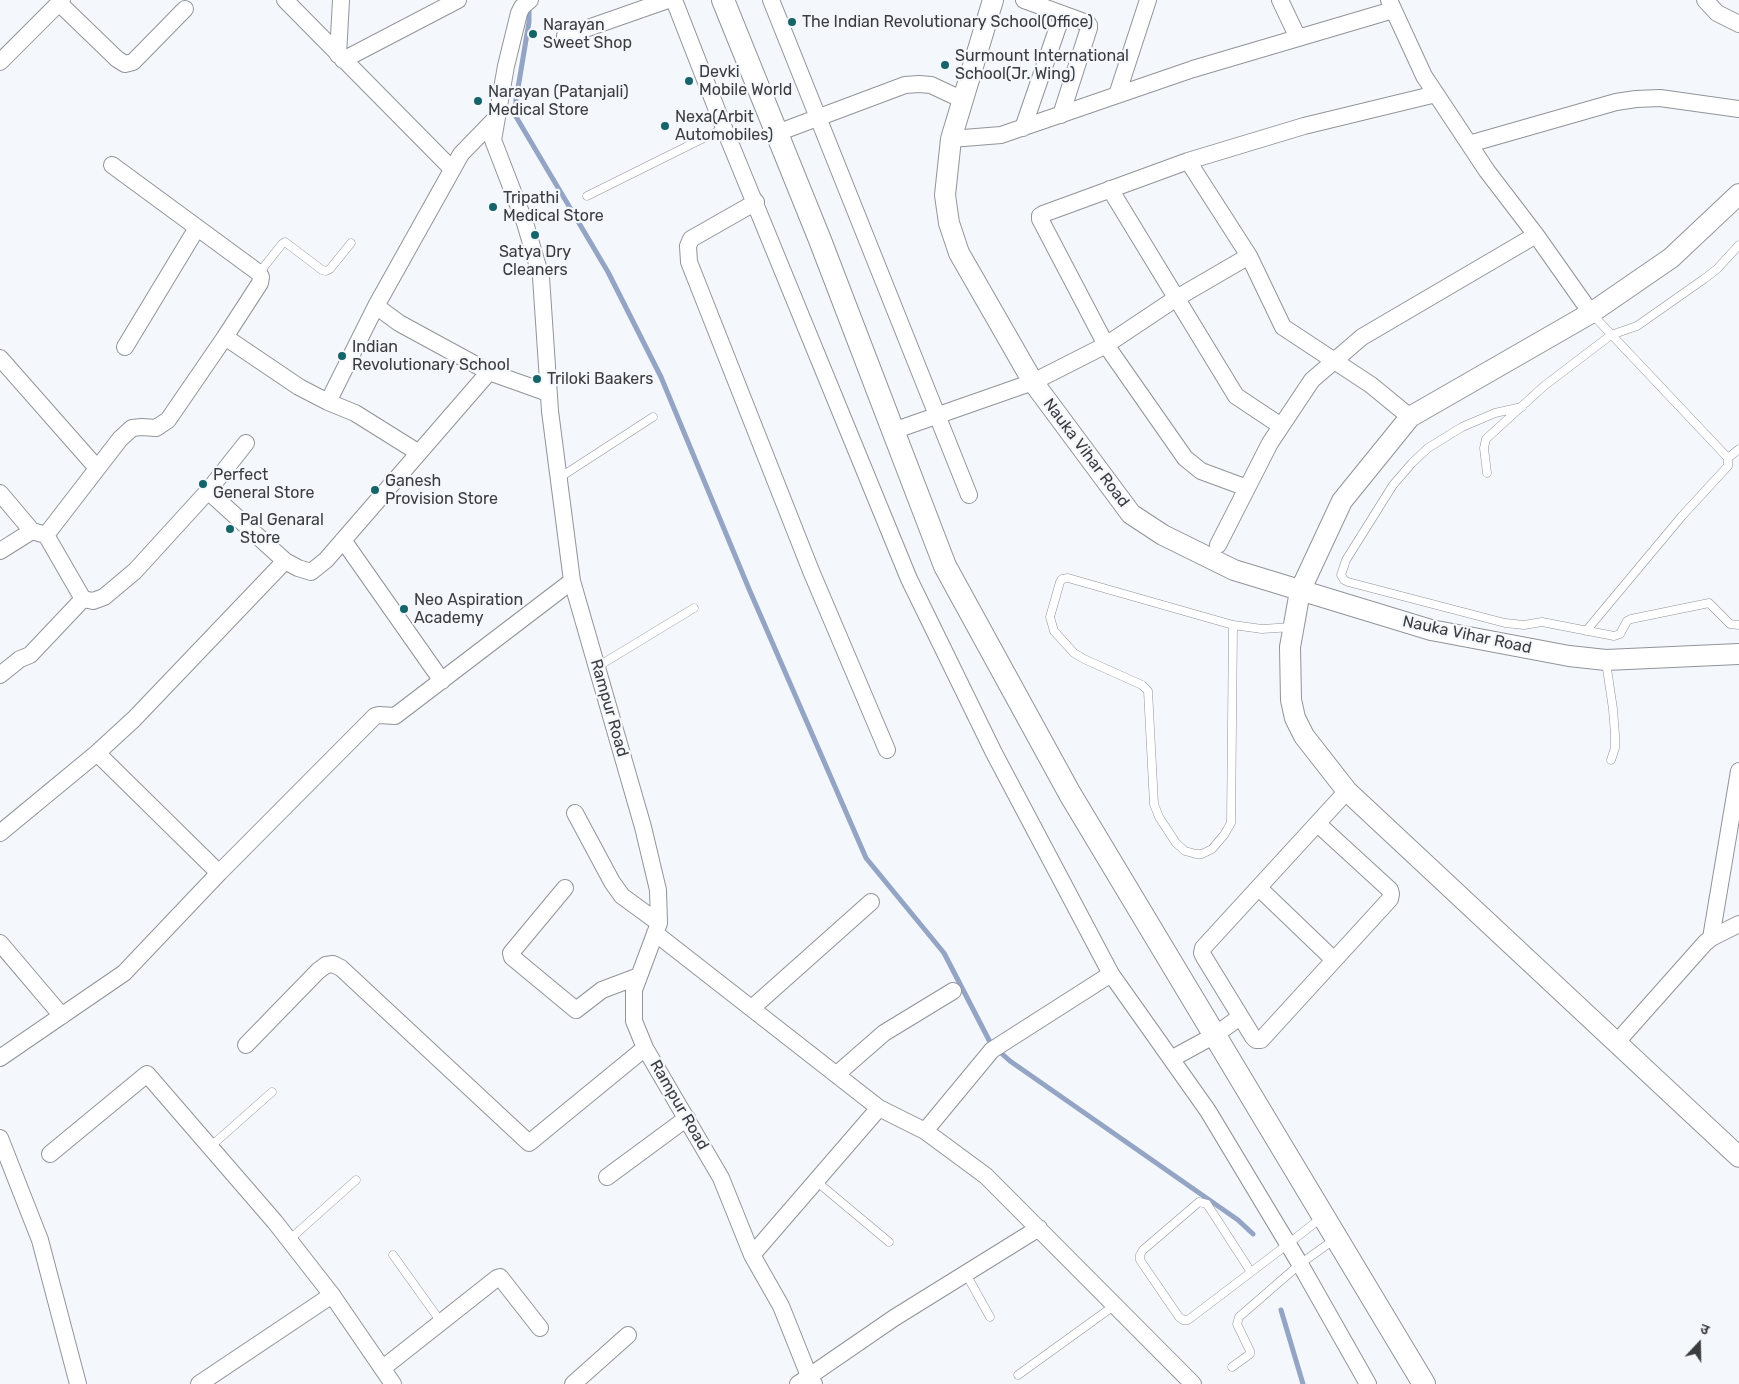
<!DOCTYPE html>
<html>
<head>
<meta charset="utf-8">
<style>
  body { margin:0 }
  #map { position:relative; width:1739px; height:1384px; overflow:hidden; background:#f4f7fc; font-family:Rubik,"Noto Sans Devanagari",sans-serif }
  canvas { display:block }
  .north { position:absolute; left:1674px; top:1319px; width:50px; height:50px; -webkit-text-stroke:4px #f4f7fc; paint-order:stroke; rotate:21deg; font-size:14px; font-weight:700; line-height:20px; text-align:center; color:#3b3c3f }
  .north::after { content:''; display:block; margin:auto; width:18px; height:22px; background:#3b3c3f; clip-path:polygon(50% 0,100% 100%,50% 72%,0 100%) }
</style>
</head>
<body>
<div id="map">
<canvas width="1739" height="1384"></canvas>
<div class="north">उ</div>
</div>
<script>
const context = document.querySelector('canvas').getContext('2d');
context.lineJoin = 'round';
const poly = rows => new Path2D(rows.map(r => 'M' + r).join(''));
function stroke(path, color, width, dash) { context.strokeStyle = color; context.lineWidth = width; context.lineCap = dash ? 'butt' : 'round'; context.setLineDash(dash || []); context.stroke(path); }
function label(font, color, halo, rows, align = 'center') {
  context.font = font + ' Rubik,sans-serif'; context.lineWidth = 4.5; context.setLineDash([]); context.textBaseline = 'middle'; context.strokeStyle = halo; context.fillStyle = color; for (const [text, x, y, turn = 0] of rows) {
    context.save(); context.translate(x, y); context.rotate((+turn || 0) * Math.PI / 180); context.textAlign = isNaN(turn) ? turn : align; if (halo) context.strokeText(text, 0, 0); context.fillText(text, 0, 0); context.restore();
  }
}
stroke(poly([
  [529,6,529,22,516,100,515,115,608,272,661,377,749,589,866,858,944,953,991,1044,1010,1061,1238,1220,1253,1234],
  [1281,1310,1303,1384]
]), '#93a4c4', 5);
const service = poly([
  [587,196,724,128],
  [259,273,282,244,285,242,322,270,326,271,330,269,351,243],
  [1522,407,1495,413,1462,427,1428,448,1412,463,1393,485,1346,560,1341,575,1344,580,1348,582,1505,623,1524,625,1542,622,1614,636,1620,634,1627,621,1631,619,1709,603,1730,624,1739,625],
  [1728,458,1739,449],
  [1487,473,1484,448,1486,439,1544,386,1611,335,1637,326,1704,279,1717,269,1739,245],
  [559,478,653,417],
  [1233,625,1231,823,1224,835,1212,849,1202,854,1196,854,1185,851,1176,843,1159,817,1154,804,1148,691,1142,685,1084,659,1074,653,1054,631,1050,617,1060,582,1062,579,1068,578,1233,625,1262,629,1292,627],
  [1586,631,1682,516,1728,466,1728,458,1591,313],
  [1606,662,1613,709,1615,735,1615,748,1611,760],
  [597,667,694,608],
  [210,1147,272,1092],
  [816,1181,889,1242],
  [289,1240,356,1180],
  [393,1255,441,1322],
  [1251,1272,1207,1204,1199,1202,1143,1250,1140,1255,1140,1260,1179,1317,1183,1320,1188,1320,1288,1244,1321,1218],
  [966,1274,990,1317],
  [1232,1367,1250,1354,1250,1351,1237,1324,1239,1317,1300,1264,1335,1239],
  [1018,1375,1115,1305]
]);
const minor = poly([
  [285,0,452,169],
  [530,0,522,7,519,13,506,66,493,140,525,223,541,277,550,411,572,581,643,827,658,890,659,923,634,990,634,1021,645,1048,721,1178,752,1255,781,1306,809,1376,814,1384],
  [674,0,724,128,909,579,994,753,1111,974,1208,1111,1300,1264,1368,1384],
  [771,0,969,495],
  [1024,0,1087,23,1089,25,1089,28,1061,115],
  [1280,0,1298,38],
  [1389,0,1424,76,1487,171,1536,235,1591,313],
  [1705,0,1717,13,1739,24],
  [59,3,117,59,125,64,133,62,185,9],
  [565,36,668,0],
  [338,55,341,0],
  [343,60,458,0],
  [0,62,62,0],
  [1117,95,1148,0],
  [1023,128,1062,15],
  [777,133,905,85,919,84,931,85,963,100],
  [951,139,1001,135,1193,69,1393,10],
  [1469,144,1616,102,1636,99,1660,98,1739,109],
  [1188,161,1043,214,1040,216,1040,219,1106,345,1185,458,1201,471,1247,488],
  [1110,189,1236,396,1281,426],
  [756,202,691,239,688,246,689,262,811,571,887,750],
  [376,306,399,323,489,372],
  [225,337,299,387,328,402,355,413,419,453],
  [125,347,197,228],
  [0,358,97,468],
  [328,402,376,306,461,154,495,119],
  [1410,417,1371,385,1283,327,1249,256,1188,161,1304,126,1436,94],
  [893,431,1033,382,1106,345,1175,299,1249,256],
  [208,491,285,561],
  [0,493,32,531],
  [46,535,120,439,132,428,142,427,156,428,168,420,225,337,260,283,261,277,259,273,112,165],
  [343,540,442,681],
  [1218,545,1270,443,1312,380,1362,337,1536,235],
  [0,551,32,531,46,535,83,599,93,601,104,597,135,571,208,491,246,443],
  [0,675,20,659,30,655,83,599],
  [575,813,612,882,622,896,659,923],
  [1318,824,1390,890,1391,894,1390,899,1261,1040,1256,1040,1253,1037,1204,957,1202,953,1203,948,1347,791],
  [0,833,97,753],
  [219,873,375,716,379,715,395,716,572,581],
  [565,888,511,953,512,957,576,1010,602,990,639,976],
  [1259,888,1334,960],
  [655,933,879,1108,925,1131,986,1176,1193,1384],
  [1711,938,1739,771],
  [0,943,62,1016],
  [752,1008,871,902],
  [1617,1042,1705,943,1711,938,1739,924],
  [246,1045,318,971,326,965,333,964,341,968,529,1143,645,1048],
  [0,1058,124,973,219,873,97,753,134,719,285,561,298,568,311,572,326,560,489,372,548,393],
  [1171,1059,1215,1035,1240,1017],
  [837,1074,884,1033,953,991],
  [925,1131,992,1050,1111,974],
  [0,1138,40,1240,78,1384],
  [50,1154,147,1074,275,1222,332,1295,393,1384],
  [607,1177,687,1118],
  [752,1255,879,1108],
  [383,1368,497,1278,500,1277,540,1328],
  [199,1384,332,1295],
  [573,1384,628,1335],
  [798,1384,894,1318,1039,1228]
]);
const tertiary = poly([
  [993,0,951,139,945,195,949,223,959,253,1033,382,1131,514,1163,535,1234,570,1431,630,1569,656,1606,660,1739,654],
  [1739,194,1671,258,1591,313,1410,417,1342,501,1300,591,1290,647,1291,700,1295,718,1304,736,1347,791,1739,1157]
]);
const secondary = poly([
  [723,0,820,240,945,566,1070,794,1424,1384]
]);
stroke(service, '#919499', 9);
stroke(minor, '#919499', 18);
stroke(tertiary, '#919499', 22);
stroke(secondary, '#919499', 24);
stroke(service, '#fff', 8);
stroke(minor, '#fff', 16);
stroke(tertiary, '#fff', 20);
stroke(secondary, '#fff', 22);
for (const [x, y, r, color] of [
  [792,22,5,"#146469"],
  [533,34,5,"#146469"],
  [945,65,5,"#146469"],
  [689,81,5,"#146469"],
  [478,101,5,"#146469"],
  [665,126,5,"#146469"],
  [493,207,5,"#146469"],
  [535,235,5,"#146469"],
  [342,356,5,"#146469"],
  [537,379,5,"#146469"],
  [203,484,5,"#146469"],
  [375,490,5,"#146469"],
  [230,529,5,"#146469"],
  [404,609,5,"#146469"]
]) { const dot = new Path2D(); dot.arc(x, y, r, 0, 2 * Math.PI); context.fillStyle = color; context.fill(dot); stroke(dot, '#f4f7fc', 2); }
label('16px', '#3b3c3f', '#f4f7fc', [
  ["The Indian Revolutionary School(Office)",802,22],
  ["Narayan",543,25],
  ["Sweet Shop",543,43],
  ["Surmount International",955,56],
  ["School(Jr. Wing)",955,74],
  ["Devki",699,72],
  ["Mobile World",699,90],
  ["Narayan (Patanjali)",488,92],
  ["Medical Store",488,110],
  ["Nexa(Arbit",675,117],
  ["Automobiles)",675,135],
  ["Tripathi",503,198],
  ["Medical Store",503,216],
  ["Satya Dry",535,252,"center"],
  ["Cleaners",535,270,"center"],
  ["Indian",352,347],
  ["Revolutionary School",352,365],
  ["Triloki Baakers",547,379],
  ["Perfect",213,475],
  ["General Store",213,493],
  ["Ganesh",385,481],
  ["Provision Store",385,499],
  ["Pal Genaral",240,520],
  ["Store",240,538],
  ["Neo Aspiration",414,600],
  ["Academy",414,618]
], 'left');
label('16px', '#3b3c3f', '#f4f7fc', [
  ["Nauka Vihar Road",1086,453,53],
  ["Nauka Vihar Road",1467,635,12],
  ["Rampur Road",609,708,74],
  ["Rampur Road",679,1105,60]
]);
</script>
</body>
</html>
